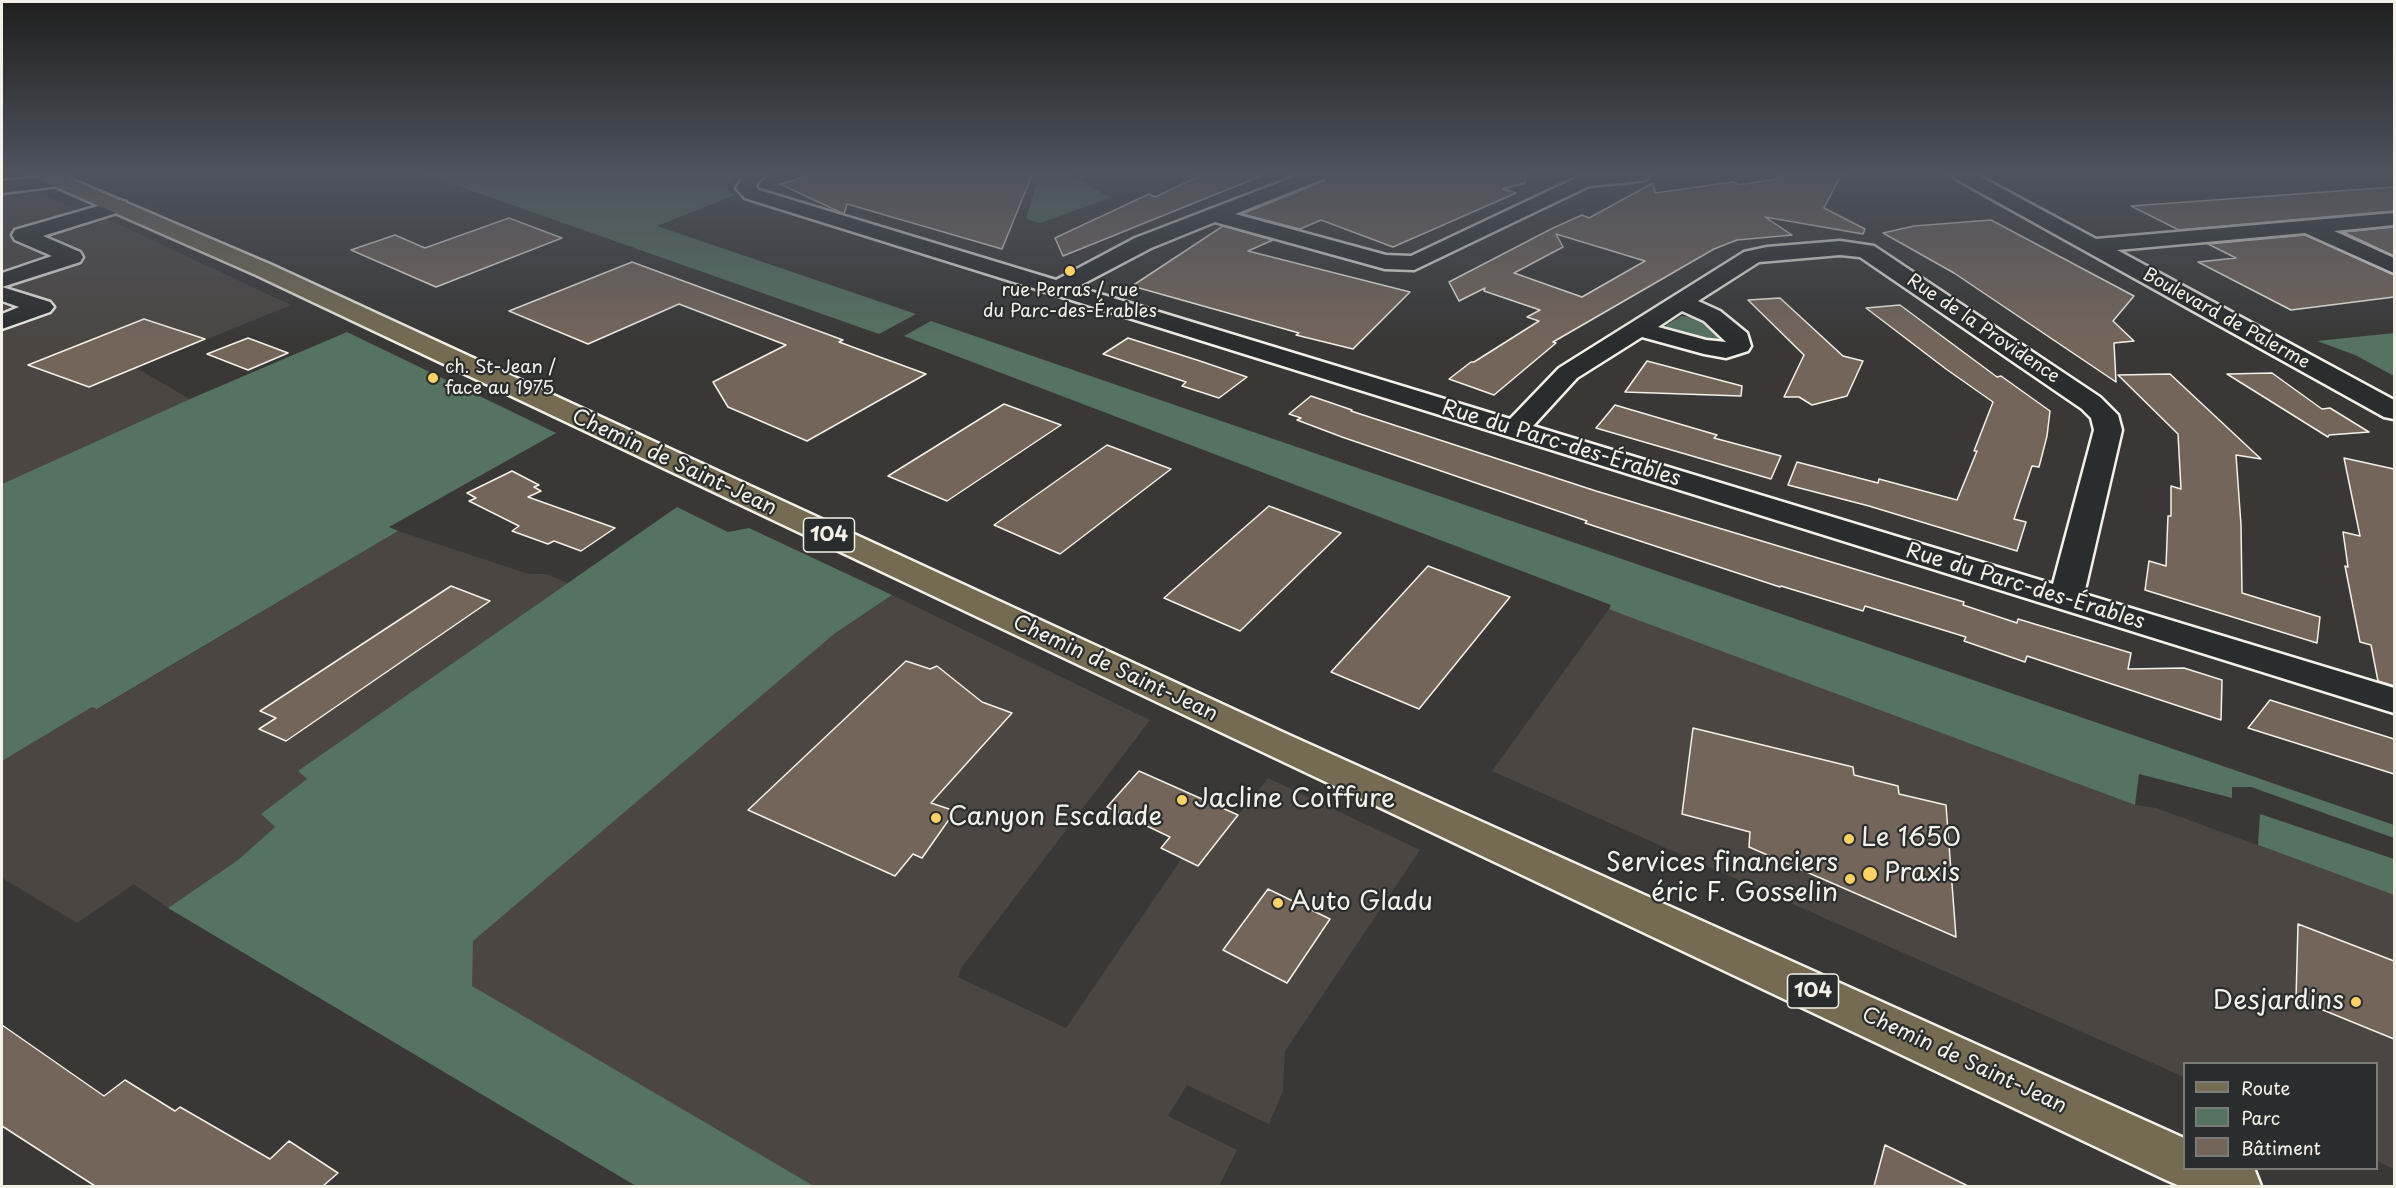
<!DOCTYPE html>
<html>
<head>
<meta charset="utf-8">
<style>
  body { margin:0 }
  #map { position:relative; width:2396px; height:1188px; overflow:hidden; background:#393837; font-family:"Playpen Sans",sans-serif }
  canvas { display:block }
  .frame { position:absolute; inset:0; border:3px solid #f4f1e8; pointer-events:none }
  .legend { position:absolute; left:2183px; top:1062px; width:195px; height:108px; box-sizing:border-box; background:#2a2d2e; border:2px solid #7b7b78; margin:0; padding:8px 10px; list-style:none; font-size:18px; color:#f4f1e8 }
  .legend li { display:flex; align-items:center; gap:12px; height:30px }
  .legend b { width:30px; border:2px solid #7b7b78 }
</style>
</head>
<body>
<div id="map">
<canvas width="2396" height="1188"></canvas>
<div class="frame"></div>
<ul class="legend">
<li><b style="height:8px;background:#756b52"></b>Route</li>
<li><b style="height:16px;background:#567260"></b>Parc</li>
<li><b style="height:16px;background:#74655a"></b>Bâtiment</li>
</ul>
</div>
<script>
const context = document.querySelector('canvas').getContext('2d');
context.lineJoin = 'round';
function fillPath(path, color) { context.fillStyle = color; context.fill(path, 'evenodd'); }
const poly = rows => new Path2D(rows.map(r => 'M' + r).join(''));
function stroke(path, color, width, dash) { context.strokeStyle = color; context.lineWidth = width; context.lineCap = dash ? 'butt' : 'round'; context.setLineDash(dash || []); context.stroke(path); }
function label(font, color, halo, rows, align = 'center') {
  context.font = font + ' "Playpen Sans",sans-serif'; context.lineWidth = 4.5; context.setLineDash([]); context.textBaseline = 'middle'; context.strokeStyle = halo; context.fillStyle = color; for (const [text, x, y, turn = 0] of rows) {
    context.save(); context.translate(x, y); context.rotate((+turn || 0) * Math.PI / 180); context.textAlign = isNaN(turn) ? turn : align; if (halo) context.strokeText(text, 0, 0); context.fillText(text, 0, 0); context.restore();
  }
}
fillPath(poly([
  [2,179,124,227,291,305,136,368,190,399,2,484],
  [398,531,529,574,546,574,568,583,299,771,307,779,261,814,275,827,238,860,168,908,134,884,77,923,2,878,2,761,92,707,98,709],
  [892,595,1150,720,961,968,958,977,1066,1028,1182,858,1198,865,1268,778,1420,850,1285,1051,1283,1091,1269,1124,1187,1085,1168,1116,1237,1150,1219,1186,814,1186,472,987,472,941,834,634],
  [1609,609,2135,805,2156,808,2394,895,2394,1169,2377,1161,2376,1064,2184,1064,2184,1077,1492,771]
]), '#4b4642');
fillPath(poly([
  [427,175,739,175,727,185,728,190,735,195,657,226,916,314,879,334],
  [1039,175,1073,175,1110,198,1040,223,1026,219],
  [1682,316,1704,319,1726,340,1713,343,1670,332,1666,325],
  [931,321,2394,825,2394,838,2251,787,2232,787,2232,798,2139,774,2135,805,1611,610,1609,609,1611,605,904,336],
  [347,332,556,433,389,527,398,531,97,709,92,707,2,761,2,484,190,399],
  [2394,333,2394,376,2355,355,2317,341],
  [677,507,728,532,749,528,892,595,834,634,473,941,472,986,814,1186,636,1186,168,908,238,860,275,827,261,814,307,779,298,771],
  [2260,814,2394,859,2394,895,2258,845]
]), '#567260');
const building = poly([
  [811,175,1032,175,1002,249,847,204,844,214,780,184,811,175],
  [1202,175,1261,176,1063,256,1055,238,1149,194,1155,197,1202,175],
  [1328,175,1524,175,1525,183,1503,189,1516,193,1393,247,1321,220,1300,229,1242,214,1324,181,1328,175],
  [1780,175,1841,175,1824,208,1865,229,1863,234,1765,217,1792,235,1737,240,1714,249,1553,342,1556,343,1494,395,1449,379,1471,362,1474,362,1539,321,1527,317,1540,310,1484,291,1485,288,1459,301,1449,282,1553,228,1582,215,1589,218,1653,183,1655,193,1733,182,1738,185,1777,179,1780,175],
  [1556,234,1645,261,1582,297,1514,273,1563,247,1556,234],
  [2394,187,2394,211,2179,230,2131,206,2394,187],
  [509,218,562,238,436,287,351,250,395,235,425,248,509,218],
  [1991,220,2134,296,2113,321,2134,341,2114,343,2116,382,1954,273,1883,233,1914,226,1991,220],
  [1223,226,1273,240,1248,251,1410,292,1353,349,1296,335,1299,333,1132,286,1223,226],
  [2394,227,2394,256,2343,232,2394,227],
  [2305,235,2394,275,2394,297,2291,310,2198,262,2236,258,2208,244,2305,235],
  [632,262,843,340,839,342,926,374,807,441,728,407,713,382,786,345,679,304,588,344,509,311,632,262],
  [1780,298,1843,356,1863,361,1847,396,1812,405,1799,397,1784,397,1804,355,1748,300,1780,298],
  [1900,305,1997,377,2001,376,2050,411,2047,436,2039,467,2032,466,2014,519,2026,522,2017,551,1869,506,1788,485,1797,462,1878,483,1879,479,1957,500,1977,451,1974,451,1993,402,1946,369,1866,308,1900,305],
  [144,319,205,339,89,387,28,365,144,319],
  [248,338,288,353,248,370,207,354,248,338],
  [1128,338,1200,361,1247,377,1219,398,1182,386,1186,382,1103,354,1128,338],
  [1647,361,1742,386,1741,396,1625,392,1647,361],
  [2272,373,2322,409,2330,408,2369,432,2329,435,2328,437,2227,374,2272,373],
  [2170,374,2261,459,2236,455,2241,525,2242,593,2320,617,2317,643,2145,590,2149,561,2166,566,2168,516,2171,516,2171,486,2181,489,2178,434,2118,375,2170,374],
  [1311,396,1352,410,1351,411,1596,491,1964,602,1963,605,2017,623,2018,619,2131,653,2128,669,2184,668,2222,680,2221,720,2027,656,2025,662,1964,641,1966,637,1865,606,1863,611,1781,586,1780,587,1585,523,1587,521,1342,437,1297,420,1301,418,1289,414,1311,396],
  [1004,404,1061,425,947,501,888,476,1004,404],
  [1615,405,1717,435,1714,438,1781,456,1771,479,1596,428,1615,405],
  [1107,445,1171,469,1060,554,994,525,1107,445],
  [2344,458,2394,469,2394,686,2378,681,2371,645,2360,642,2345,566,2348,567,2343,532,2360,536,2344,458],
  [512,471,539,485,534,487,541,491,528,497,615,528,581,551,554,541,548,544,512,531,519,526,469,501,476,498,467,493,512,471],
  [1269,506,1341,533,1240,631,1164,598,1269,506],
  [1428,566,1510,597,1419,709,1331,672,1428,566],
  [451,586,490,601,286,741,259,729,276,718,260,711,451,586],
  [906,661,930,669,937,666,982,702,1012,713,931,803,955,811,922,858,913,854,895,876,748,810,906,661],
  [2270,700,2394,739,2394,774,2248,728,2270,700],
  [1693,728,1853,767,1854,775,1898,786,1899,794,1946,805,1956,937,1749,847,1750,832,1682,814,1693,728],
  [1139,771,1238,815,1198,866,1161,848,1170,837,1107,807,1139,771],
  [1268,889,1330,919,1287,983,1223,950,1268,889],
  [2298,924,2394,961,2394,1039,2296,999,2298,924],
  [2,1025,104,1096,125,1080,175,1111,180,1107,270,1159,289,1141,338,1173,323,1186,95,1186,2,1126,2,1025],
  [1885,1145,1968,1186,1874,1186,1885,1145]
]);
fillPath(building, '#74655a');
stroke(building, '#f4f1e8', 1.5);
const minor = poly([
  [60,175,67,177,70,181,67,185,2,193,2,181,60,175],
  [744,175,765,175,757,183,756,187,759,190,1056,280,1135,238,1299,175,1326,175,1323,179,1235,214,1386,255,1411,256,1578,177,1590,175,1649,175,1647,179,1640,181,1589,186,1414,270,1385,269,1215,222,1151,248,1077,287,1510,419,1559,368,1744,252,1767,247,1840,241,1874,246,2100,397,2118,415,2122,430,2084,594,2394,688,2394,713,745,198,736,188,744,175],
  [1840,255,1860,257,2082,409,2091,418,2094,430,2053,584,1533,426,1577,378,1642,337,1704,354,1726,358,1748,351,1751,346,1747,333,1720,311,1698,301,1759,262,1840,255],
  [1682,311,1704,321,1726,342,1706,340,1658,327,1682,311],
  [1953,175,1977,175,2096,239,2394,213,2394,225,2334,231,2394,258,2394,273,2305,233,2117,250,2394,400,2394,419,2384,417,1956,179,1953,175],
  [119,200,126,202,129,206,126,210,43,236,80,252,83,257,80,262,2,287,2,273,52,256,15,240,12,235,15,230,119,200],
  [2,287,50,302,54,307,50,312,2,329,2,314,19,307,2,301,2,287]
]);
const major = poly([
  [35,175,61,175,272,265,1289,735,2184,1138,2184,1168,2254,1168,2261,1186,2180,1186,2166,1180,256,275,38,179,35,175]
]);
stroke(minor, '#f4f1e8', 5);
stroke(major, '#f4f1e8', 5);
fillPath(minor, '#2a2d2e');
fillPath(major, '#756b52');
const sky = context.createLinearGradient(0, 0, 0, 341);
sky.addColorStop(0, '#1f1f1e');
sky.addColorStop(0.51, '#4e535e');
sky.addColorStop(1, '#4e535e00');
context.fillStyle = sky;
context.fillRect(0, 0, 2396, 341);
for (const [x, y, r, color] of [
  [1070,271,6,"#ffd166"],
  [433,378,6,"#ffd166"],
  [1182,800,6,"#ffd166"],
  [936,818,6,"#ffd166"],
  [1849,839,6,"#ffd166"],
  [1870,874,8,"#ffd166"],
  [1850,879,6,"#ffd166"],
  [1278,903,6,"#ffd166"],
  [2356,1002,6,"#ffd166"]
]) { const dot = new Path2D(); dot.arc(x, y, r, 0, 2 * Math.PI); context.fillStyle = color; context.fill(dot); stroke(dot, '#2a2d2e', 2); }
label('18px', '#f4f1e8', '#2a2d2e', [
  ["rue Perras / rue",1070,291],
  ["du Parc-des-Érables",1070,312],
  ["ch. St-Jean /",445,368,"left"],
  ["face au 1975",445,389,"left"]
]);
label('18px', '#f4f1e8', '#2a2d2e', [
  ["Boulevard de Palerme",2226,319,29],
  ["Rue de la Providence",1983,329,34]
]);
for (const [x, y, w] of [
  [829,535,51],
  [1813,991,51]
]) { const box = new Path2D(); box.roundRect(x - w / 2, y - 17, w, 34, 4.5); context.fillStyle = '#2a2d2e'; context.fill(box); stroke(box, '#f4f1e8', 1.5); }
label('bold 20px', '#f4f1e8', null, [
  ["104",829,535],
  ["104",1813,991]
]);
label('21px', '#f4f1e8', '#2a2d2e', [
  ["Rue du Parc-des-Érables",1561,444,17],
  ["Chemin de Saint-Jean",674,463,25],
  ["Rue du Parc-des-Érables",2025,587,17],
  ["Chemin de Saint-Jean",1115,669,25],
  ["Chemin de Saint-Jean",1964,1061,25]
]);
label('26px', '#f4f1e8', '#2a2d2e', [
  ["Jacline Coiffure",1194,800],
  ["Canyon Escalade",948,818],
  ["Le 1650",1861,839],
  ["Services financiers",1838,864,"right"],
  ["éric F. Gosselin",1838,894,"right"],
  ["Praxis",1884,874],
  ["Auto Gladu",1290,903],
  ["Desjardins",2344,1002,"right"]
], 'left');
</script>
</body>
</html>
